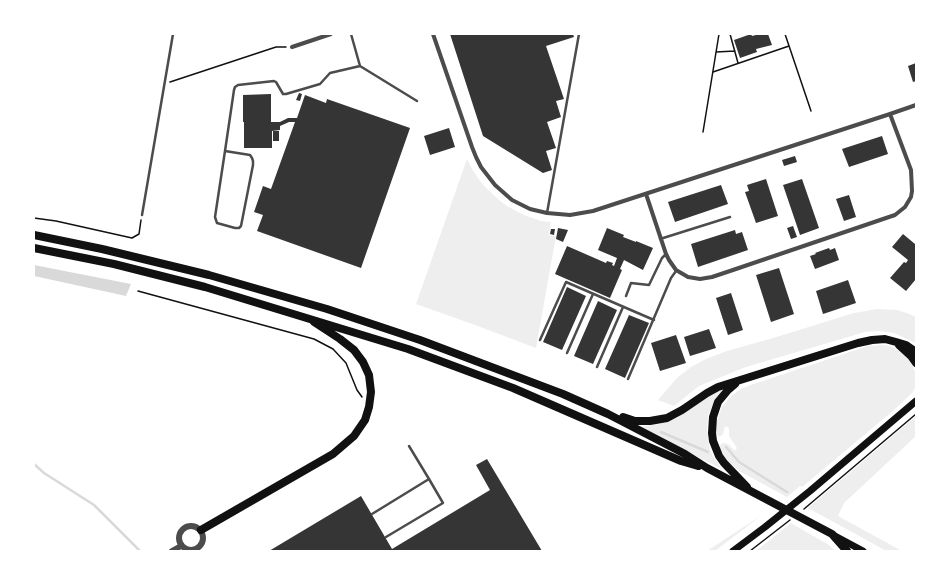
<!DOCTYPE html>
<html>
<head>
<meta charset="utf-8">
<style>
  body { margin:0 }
  #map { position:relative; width:950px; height:585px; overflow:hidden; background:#fff; font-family:"DM Sans",sans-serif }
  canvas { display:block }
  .frame { position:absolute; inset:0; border:35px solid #fff; pointer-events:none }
</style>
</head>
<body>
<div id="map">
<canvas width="950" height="585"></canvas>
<div class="frame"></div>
</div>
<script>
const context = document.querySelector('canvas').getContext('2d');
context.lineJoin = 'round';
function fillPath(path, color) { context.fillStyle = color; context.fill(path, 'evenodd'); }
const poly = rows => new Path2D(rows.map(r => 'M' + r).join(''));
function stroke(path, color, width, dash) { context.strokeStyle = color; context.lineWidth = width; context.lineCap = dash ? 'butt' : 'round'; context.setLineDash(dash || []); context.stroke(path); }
fillPath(poly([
  [467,159,472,169,480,181,486,188,499,200,507,206,524,215,541,221,551,222,549,235,556,236,536,348,475,325,416,304],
  [877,309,897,310,907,313,916,317,916,343,894,333,878,331,865,332,746,367,699,386,674,406,658,400,677,378,691,367,706,359,727,351,773,338,854,313],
  [883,345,890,346,899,351,909,360,913,366,916,374,916,385,913,392,894,410,802,487,800,486,787,497,741,472,733,466,726,460,719,449,721,444,724,443,728,444,735,451,737,448,729,436,729,428,725,426,723,434,721,436,718,436,716,433,715,429,717,420,722,407,730,397,741,389,748,386,856,350,867,346],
  [727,386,712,407,708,415,707,430,710,450,714,458,722,469,638,427,660,424,677,418,702,399],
  [916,416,916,436,844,503,838,516,902,551,886,551,872,543,808,508],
  [762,515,715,551,707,551],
  [791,523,829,545,835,551,756,551]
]), '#eee');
fillPath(poly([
  [34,265,131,284,126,296,34,276]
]), '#d9d9d9');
stroke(poly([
  [661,432,708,452],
  [726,447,739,462,787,492],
  [34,464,44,473,94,505,140,551]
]), '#d9d9d9', 2.5);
fillPath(poly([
  [450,34,573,34,574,37,546,46,564,99,556,101,561,117,547,122,556,148,546,151,552,170,543,173,483,136],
  [751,34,752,36,756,35,755,34,768,34,772,45,756,49,757,52,740,58,734,40],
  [916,63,916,81,913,82,908,66],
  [299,93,302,94,300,101,296,100],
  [271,94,271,122,280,122,288,118,297,118,305,95,326,103,327,99,410,128,361,268,257,231,263,215,254,212,263,186,271,189,295,122,289,122,280,126,280,130,272,131,272,148,244,148,244,122,243,122,243,95],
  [449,128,455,147,430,155,424,136],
  [273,131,279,131,279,141,273,141],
  [882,136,888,154,849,167,842,149],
  [795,156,797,162,784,166,782,160],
  [766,179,778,216,756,223,745,192,749,191,747,185],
  [802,179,819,228,800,235,783,185],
  [721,185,728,204,675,222,668,202],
  [849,195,856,217,844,221,836,199],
  [793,226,797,237,791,239,787,228],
  [558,228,568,230,563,242,556,239],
  [607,228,624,235,623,237,636,242,636,241,653,248,643,270,624,260,620,269,622,270,610,298,555,274,567,246,606,263,607,261,613,263,612,265,614,266,617,258,598,250],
  [551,229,555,229,554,235,550,234],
  [735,230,736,234,742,232,748,250,698,267,691,244],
  [903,234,915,244,915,245,916,246,916,279,906,291,890,278,904,262,906,263,908,260,892,247],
  [829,248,830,250,835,248,839,260,815,269,810,256,816,254,815,253],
  [779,268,794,314,771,322,756,275],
  [848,280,856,303,823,314,816,291],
  [567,287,586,296,562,350,543,342],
  [731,293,743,330,728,335,716,298],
  [598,301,617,310,593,364,574,356],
  [629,315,649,323,625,378,605,369],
  [709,329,716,348,690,356,684,337],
  [676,335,686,363,660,371,651,343],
  [487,459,542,551,269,551,361,496,392,549,490,490,476,465]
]), '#353535');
stroke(poly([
  [730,34,738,63],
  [785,34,811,111],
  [716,52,735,51],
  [713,72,789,46],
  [170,82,276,47,286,47],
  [703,132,719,34],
  [34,218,56,221,132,238,139,234,141,220],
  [138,291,314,339,333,349,346,363,357,390,362,397],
  [804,509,916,414],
  [750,551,790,520]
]), '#111', 1.5);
stroke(poly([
  [351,34,360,66,417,101],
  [225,151,250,155,252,158,253,161,253,165,241,226,239,228,235,228,217,223,215,217,225,151,234,90,235,87,238,85,274,81,276,82,283,94,286,94,320,84,330,73,360,66],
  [547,213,579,34],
  [142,215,173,34],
  [660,239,730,217],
  [626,296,631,283,649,285,662,258,666,254],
  [540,340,566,282,654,320],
  [567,353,593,294],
  [597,367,623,307],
  [628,379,671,278,676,271],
  [372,514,429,479,409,446],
  [386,537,443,503,429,479]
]), '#4c4c4c', 2.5);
stroke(poly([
  [433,34,472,147,476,157,481,167,495,185,512,200,530,209,547,213,570,215,593,211,890,114,916,105],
  [292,47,331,34],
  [646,194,666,254,669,260,676,270,688,277,700,279,712,277,730,271,889,217,895,215,905,207,911,197,912,191,911,170,890,114]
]), '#4c4c4c', 4);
stroke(poly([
  '179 538a12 12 0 1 1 24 0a12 12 0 1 1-24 0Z',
  [172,551,181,546]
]), '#4c4c4c', 6);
stroke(poly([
  [733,551,765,527,810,491,916,401]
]), '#111', 7);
stroke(poly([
  [835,536,863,551]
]), '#111', 7);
stroke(poly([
  [34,235,102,249,209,275,327,309,420,340,518,377,563,394,608,414,685,454,707,468,832,534,847,551],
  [34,248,114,264,205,287,408,349,513,388,681,461,698,466],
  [899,345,911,356,916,363],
  [735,384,728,390,718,402,713,417,712,433,713,441,719,456,724,463,747,487],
  [623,417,635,421,650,421,667,418,682,410,707,393,718,387,858,343,872,340,885,339,896,342,906,345,916,352],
  [201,530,333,454,354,436,365,420,369,407,371,392,369,375,363,362,354,350,340,339,314,322]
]), '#111', 8);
</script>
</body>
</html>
